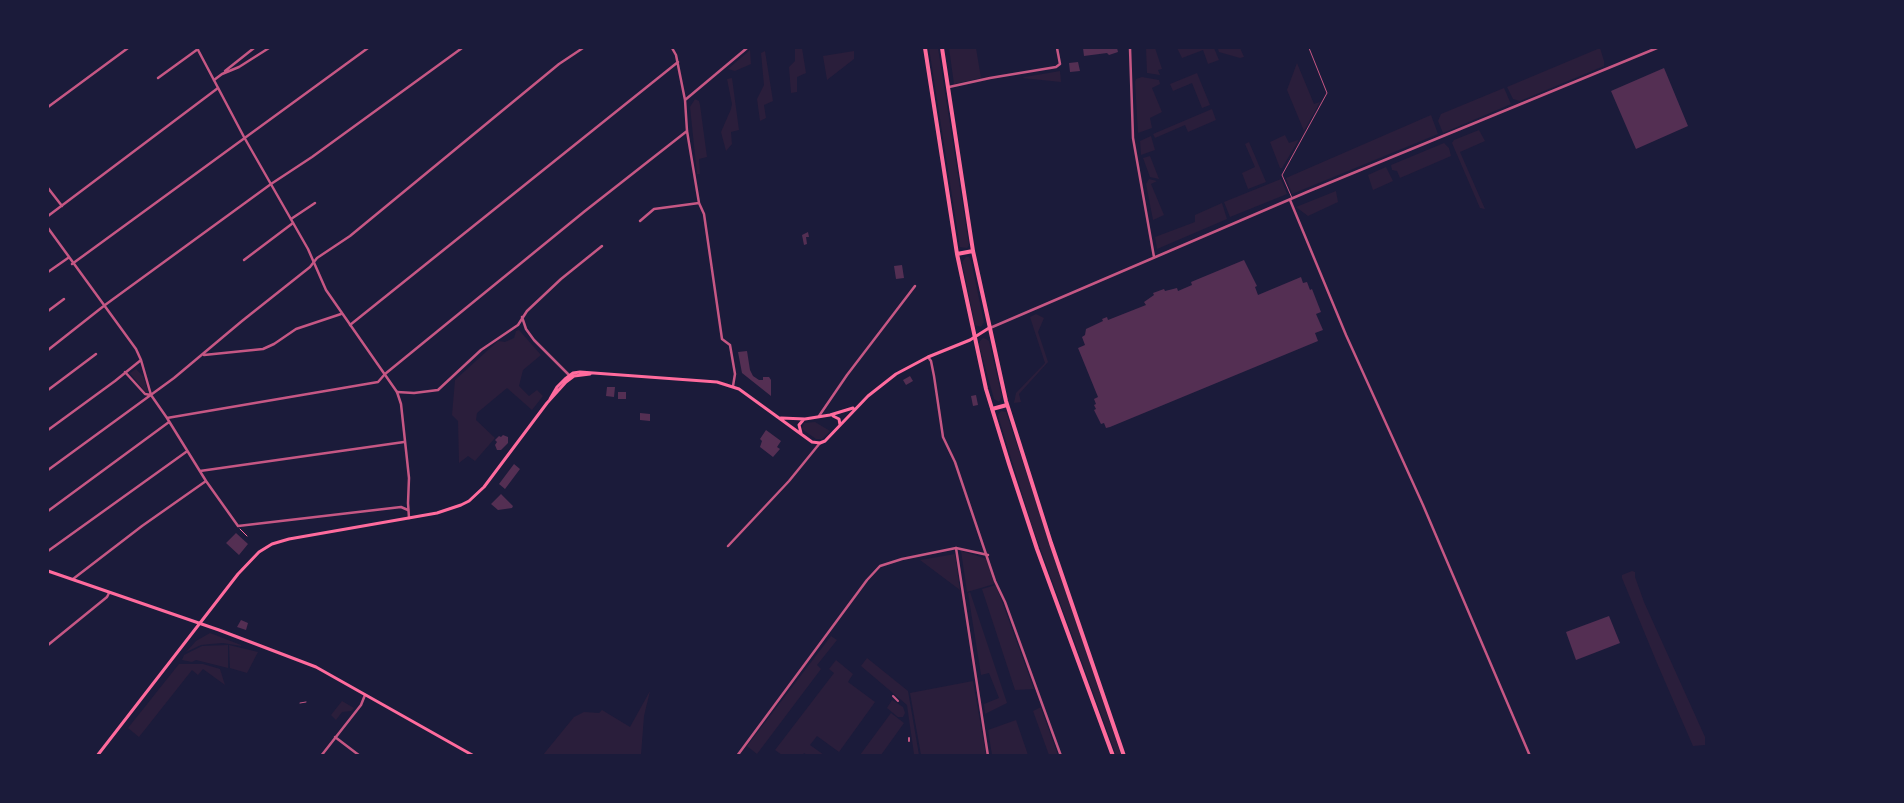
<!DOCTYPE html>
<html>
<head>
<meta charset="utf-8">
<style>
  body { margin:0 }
  #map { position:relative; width:1904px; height:803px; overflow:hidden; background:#1b1b3a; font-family:Barlow,sans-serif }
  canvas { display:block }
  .frame { position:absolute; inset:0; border:49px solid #1b1b3a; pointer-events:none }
</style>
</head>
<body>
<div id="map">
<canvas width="1904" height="803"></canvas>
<div class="frame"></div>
</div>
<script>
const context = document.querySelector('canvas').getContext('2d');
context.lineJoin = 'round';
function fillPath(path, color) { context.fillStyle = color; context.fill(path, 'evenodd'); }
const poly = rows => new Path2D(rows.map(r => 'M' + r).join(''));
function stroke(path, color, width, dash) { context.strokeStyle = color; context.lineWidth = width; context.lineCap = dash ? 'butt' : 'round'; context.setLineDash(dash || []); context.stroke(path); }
fillPath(poly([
  [795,48,802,48,806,73,797,77,797,92,791,93,789,67,795,61],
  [929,48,938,48,969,245,967,248,960,247],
  [949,48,976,48,981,78,954,84],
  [1146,48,1155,48,1162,69,1158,70,1160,75,1147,73],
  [1177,48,1214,48,1219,60,1208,64,1203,50,1182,58],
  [1221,48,1240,48,1244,57,1240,58,1219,52,1218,49],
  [1600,48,1604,61,1604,66,1520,101,1513,99,1507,87],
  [750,50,751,64,735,71,728,69],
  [765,51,773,101,764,105,766,118,760,121,757,99,764,85,761,53],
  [854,51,854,59,827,80,823,56],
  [1297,63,1314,104,1320,102,1304,131,1287,90],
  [1060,71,1061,82,1022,78,1025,77],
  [1197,73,1210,105,1202,108,1192,83,1173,91,1170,84],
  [1142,77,1159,80,1160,84,1152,88,1162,112,1150,118,1152,128,1138,133,1135,82,1136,79],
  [732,78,739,130,731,132,732,144,726,151,721,132,731,109,732,104,727,79],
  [1504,88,1511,104,1443,133,1438,121,1441,114],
  [695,99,699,101,700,105,707,157,699,159,700,174,697,174,690,107],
  [1212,109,1216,120,1188,132,1185,125,1155,138,1153,134],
  [1431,115,1438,134,1292,194,1286,178],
  [1479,130,1485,141,1460,152,1485,209,1480,208,1452,143,1454,140],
  [1285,135,1289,143,1298,140,1298,141,1282,168,1280,168,1270,142],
  [1151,136,1155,150,1141,155,1140,141],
  [1249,142,1266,182,1248,189,1242,173,1255,167,1245,144],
  [1444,143,1449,148,1451,156,1400,178,1397,171,1392,170,1391,165],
  [1150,156,1159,179,1150,177,1143,158],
  [1386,167,1393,181,1373,190,1368,175],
  [1149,179,1157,181,1151,184,1164,215,1153,220,1146,184],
  [1281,179,1287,194,1230,217,1224,202],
  [1336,191,1338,202,1308,216,1296,207],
  [1222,203,1227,219,1157,249,1155,237,1195,222,1195,215],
  [966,257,969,257,971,261,984,322,981,327,975,325,962,262],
  [1036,314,1044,318,1038,332,1048,362,1019,394,1021,402,1014,403,1016,393,1045,363,1030,317],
  [519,330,541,355,523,370,519,386,529,396,537,390,543,396,532,410,507,388,477,413,476,420,495,438,475,461,468,456,459,463,458,421,452,415,455,380,498,341,505,342,514,338,516,331],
  [983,338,986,339,989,341,1002,397,999,402,994,399,979,345,980,341],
  [136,369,143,376,148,391,146,393,130,373],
  [1001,411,1006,412,1007,415,1121,755,1116,755,1032,526,999,419,998,415],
  [815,422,830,431,822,439,816,439,802,429,804,423],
  [961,551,987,559,994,584,967,592],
  [955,554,960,590,920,560],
  [1632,571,1635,572,1635,577,1644,602,1705,737,1705,745,1693,746,1657,663,1622,578,1622,575],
  [996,585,1034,689,1015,690,982,589],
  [970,592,1007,703,985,714,984,704,999,698,989,673,981,675,968,593],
  [210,633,241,645,241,646,223,643,210,644,201,645,186,652,196,641],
  [831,636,837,640,817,665,821,669,757,754,747,746],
  [228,645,228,668,196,660,192,662,182,660,184,655,202,646],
  [229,645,258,652,247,673,230,668],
  [867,658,908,691,919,755,914,754,907,705,861,666],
  [836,660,853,674,848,682,875,702,839,752,817,736,810,745,824,755,807,755,804,753,803,755,782,755,775,750,834,673,829,669],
  [179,664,203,664,220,669,225,685,203,669,198,675,192,670,139,737,128,728],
  [973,681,986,755,921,755,910,693],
  [650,691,644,716,641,755,543,755,574,717,584,712,599,713,602,710,630,727],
  [892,700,903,707,905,713,903,717,898,717,887,708],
  [342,701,354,708,351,711,342,712,336,720,331,715],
  [1041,707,1041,708,1058,755,1049,755,1033,711],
  [891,713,904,723,881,755,860,755],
  [1016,720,1028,755,992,755,988,730]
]), '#2a1e3b');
fillPath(poly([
  [1083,48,1117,48,1118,52,1109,55,1107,53,1084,56],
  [1078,62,1080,71,1070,72,1069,63],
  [1664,68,1688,126,1636,149,1611,91],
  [808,232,809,237,806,237,807,244,804,245,802,235],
  [1244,260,1257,286,1255,287,1258,295,1301,277,1303,283,1307,282,1310,290,1312,289,1321,312,1316,314,1323,330,1315,333,1318,341,1110,427,1106,428,1104,423,1101,424,1094,410,1096,409,1094,405,1096,404,1094,399,1098,397,1078,348,1085,345,1082,337,1085,335,1086,329,1103,321,1102,319,1107,317,1108,320,1146,305,1144,302,1154,295,1153,293,1164,289,1165,291,1177,288,1178,291,1192,285,1191,282],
  [902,265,904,278,896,279,894,266],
  [747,351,750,370,753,376,759,380,763,380,763,377,769,377,771,380,771,396,742,373,738,352],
  [910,376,913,381,906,385,903,380],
  [607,387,615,387,614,397,606,396],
  [618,392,626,392,626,399,618,399],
  [976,395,978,405,973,406,971,396],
  [640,413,650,414,650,421,640,420],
  [766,430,781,441,777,447,780,449,773,457,760,447,762,441,760,439],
  [503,435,508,437,508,443,501,450,497,450,495,445,497,442,495,440,499,436,501,437],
  [514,464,520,469,505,489,499,484],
  [501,494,513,506,512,508,498,510,491,504],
  [236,533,248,544,239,555,226,543],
  [1609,616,1620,643,1576,660,1566,632],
  [241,620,248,623,246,630,237,627]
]), '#542f53');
stroke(poly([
  [240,529,247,536]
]), '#ff6b9d', 1);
stroke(poly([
  [1292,198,1282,175,1327,93,1309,48],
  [300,703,306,702]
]), '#c65784', 1);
stroke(poly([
  [893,696,898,701],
  [909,738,909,741]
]), '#c65784', 2);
stroke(poly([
  [672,48,676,55,685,100,687,131,699,203,704,214,722,339,730,345,735,374,733,386],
  [225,71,254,48],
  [158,78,198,49],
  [214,80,222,74,239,67,269,48],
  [949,87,990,78,1056,67,1060,64,1057,48],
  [685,100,747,48],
  [48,188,62,206],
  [1290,200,1346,335,1423,505,1530,756],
  [48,216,218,88],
  [291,219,315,203],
  [640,221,654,209,699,203],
  [48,228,136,349,141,360,151,395],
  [244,260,293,223],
  [72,264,368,48],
  [48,272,68,258],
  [48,311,64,299],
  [522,317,526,329,534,340,569,375],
  [350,325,678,62],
  [48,350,105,305,271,184,312,157,462,48],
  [204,355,263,349,274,344,296,329,341,314],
  [928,357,931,361,934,376,943,437,955,462,995,581,1005,602,1061,756],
  [125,372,145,394,151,395,167,418,206,481,238,526,401,507,408,510],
  [48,390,96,354],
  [397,392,414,393,438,390,481,350,518,325,527,311,561,279,602,246],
  [819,416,847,375,915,286],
  [167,418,378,382,385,374,585,211,687,131],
  [48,430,115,381,141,360],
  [48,470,174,378,242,321,310,267,317,258,350,236,559,64,583,48],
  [200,471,404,442],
  [48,511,169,422],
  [728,546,789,481,820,443],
  [956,548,988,756],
  [48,551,186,452],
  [73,579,142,526,206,481],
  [48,645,107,597,109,593],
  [335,737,360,756],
  [321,756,361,705,365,695]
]), '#c65784', 2.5);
stroke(poly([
  [197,48,244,137,308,249,326,290,397,392,401,404,409,478,408,503,409,518],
  [1130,48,1133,138,1154,257],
  [48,107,128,48],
  [990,328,1307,192,1657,48],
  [737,756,867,580,880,566,902,559,956,548,988,555]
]), '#c65784', 2.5);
stroke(poly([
  [550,399,557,387,565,379,573,373,580,372,717,382,739,389,812,442,820,443,825,441,868,396,896,374,928,357,970,340,989,328],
  [833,416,839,419,840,425],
  [781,418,805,419,830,415,853,408],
  [801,433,799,425,804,419],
  [48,571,219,630,316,667,474,756],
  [97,756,238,574,259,552,272,544,289,539,437,513,461,505,469,501,484,487,547,403,566,382,574,376,590,374]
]), '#ff6b9d', 3);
stroke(poly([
  [925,48,957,254,986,389,1009,464,1037,549,1113,756],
  [942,48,973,251,1006,401,1051,543,1124,756],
  [957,254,973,251],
  [992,409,1007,405]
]), '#ff6b9d', 4);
</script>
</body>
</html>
